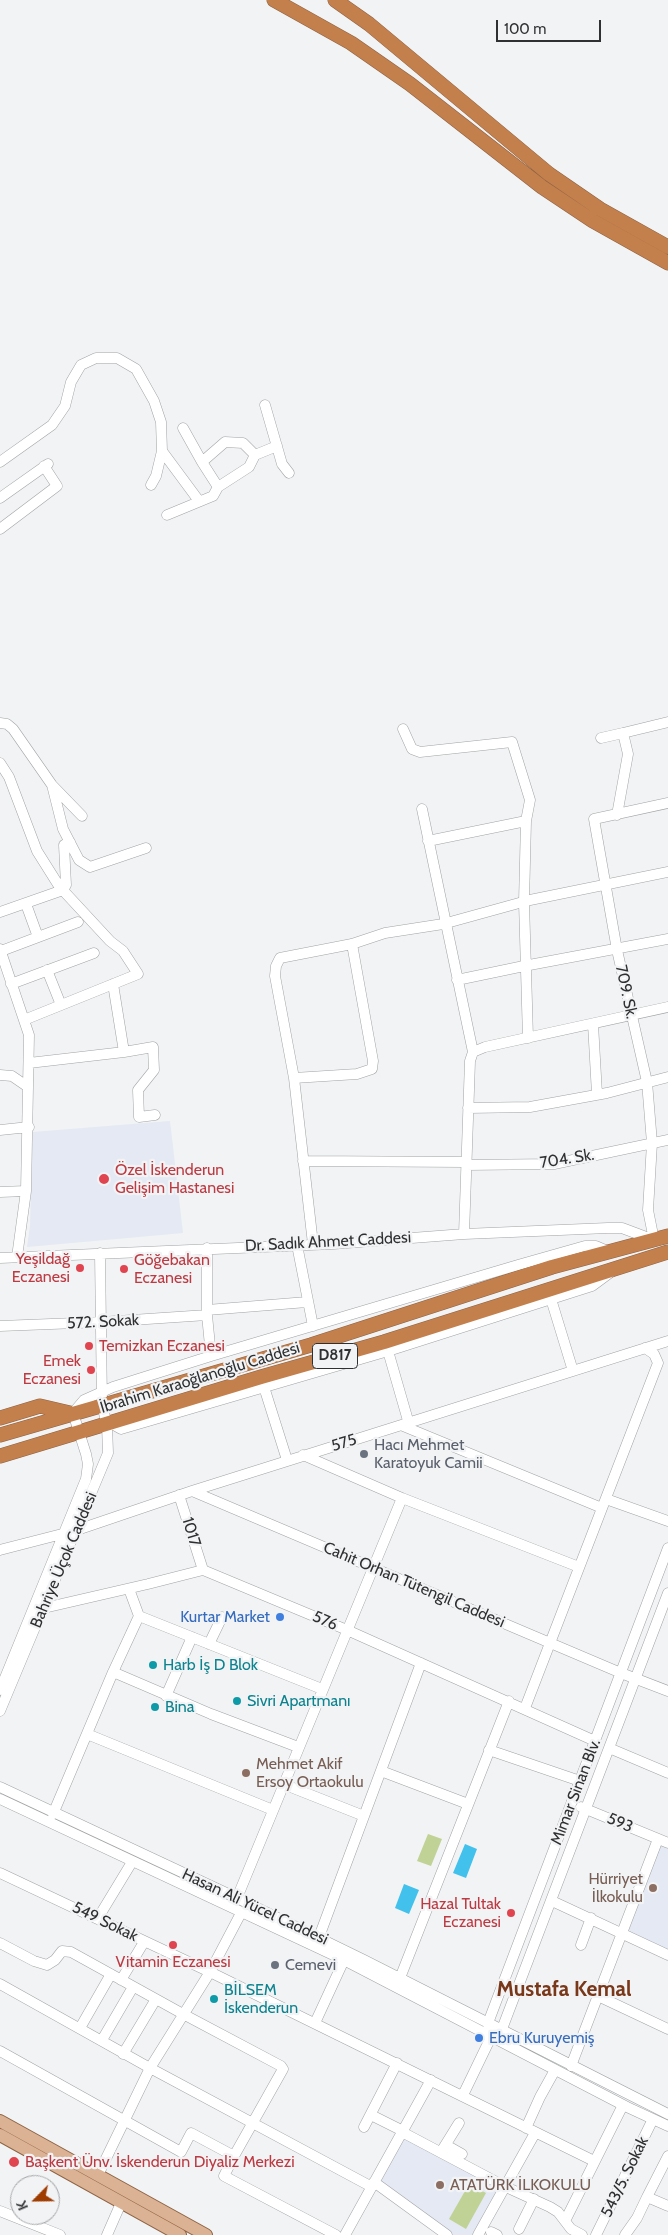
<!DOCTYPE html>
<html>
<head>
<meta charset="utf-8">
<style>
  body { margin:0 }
  #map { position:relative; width:668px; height:2235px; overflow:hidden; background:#f1f3f5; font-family:Cabin,sans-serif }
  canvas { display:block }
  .north { position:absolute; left:10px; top:2175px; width:50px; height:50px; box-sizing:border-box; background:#f1f3f5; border:1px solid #a3a5a7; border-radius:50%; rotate:247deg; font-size:14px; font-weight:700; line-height:20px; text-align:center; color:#2f3031 }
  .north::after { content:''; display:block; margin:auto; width:18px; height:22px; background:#9f3c00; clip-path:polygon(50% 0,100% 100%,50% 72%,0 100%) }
  .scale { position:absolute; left:496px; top:20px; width:105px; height:22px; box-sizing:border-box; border:2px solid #2f3031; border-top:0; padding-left:6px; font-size:15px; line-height:18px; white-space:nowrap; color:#2f3031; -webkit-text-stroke:4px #f1f3f5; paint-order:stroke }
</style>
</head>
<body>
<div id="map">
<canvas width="668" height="2235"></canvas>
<div class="north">K</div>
<div class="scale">100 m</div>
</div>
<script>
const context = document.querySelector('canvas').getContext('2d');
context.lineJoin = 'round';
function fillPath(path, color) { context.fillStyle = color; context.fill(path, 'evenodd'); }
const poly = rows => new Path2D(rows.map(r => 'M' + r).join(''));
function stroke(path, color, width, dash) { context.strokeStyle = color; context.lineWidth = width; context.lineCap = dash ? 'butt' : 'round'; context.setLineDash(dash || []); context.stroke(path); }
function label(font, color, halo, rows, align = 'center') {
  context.font = font + ' Cabin,sans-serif'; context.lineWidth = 4.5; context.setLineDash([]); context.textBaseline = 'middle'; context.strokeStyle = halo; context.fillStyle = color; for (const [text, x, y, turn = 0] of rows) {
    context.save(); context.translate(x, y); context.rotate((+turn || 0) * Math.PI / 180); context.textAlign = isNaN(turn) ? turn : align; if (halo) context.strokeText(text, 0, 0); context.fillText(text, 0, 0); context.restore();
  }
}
fillPath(poly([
  [170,1121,183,1233,27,1247,30,1226,33,1132],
  [658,1839,668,1844,668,1955,622,1932],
  [402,2132,506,2187,478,2235,447,2235,374,2182]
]), '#e4e9f3');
fillPath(poly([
  [428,1834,442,1839,431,1866,417,1861],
  [469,2184,486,2193,466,2229,449,2219]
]), '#c1d297');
fillPath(poly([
  [465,1844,477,1849,466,1878,453,1873],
  [404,1884,419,1890,409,1914,395,1908]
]), '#42c1ed');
const minor = poly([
  [265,405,282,464,289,473],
  [183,428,202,462,225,442,243,443,255,455,277,446],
  [162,451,199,501],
  [0,462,52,425,65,406,71,382,81,365,96,358,117,358,136,369,154,401,161,422,162,451,156,476,151,485],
  [202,462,218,487],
  [0,498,48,464],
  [167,515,213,496,218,487,249,467,255,455],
  [0,529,57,486,44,466],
  [0,723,7,724,13,729,52,785,82,816],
  [403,729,412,749,420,752,512,742,530,800,526,821,524,902,528,1038],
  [601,738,623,733],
  [0,763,9,777,37,851,59,886,110,941,123,951,138,974,24,1020],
  [52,785,63,829,79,860,90,867,146,848],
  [422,809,473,1052],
  [617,815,628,754,623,733,668,722],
  [428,841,526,821],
  [26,904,38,937],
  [0,912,63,890,66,885,64,845,70,842],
  [0,949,29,1035,26,1191,17,1257],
  [1,951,78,922],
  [47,970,61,1005],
  [457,980,524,966,668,939],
  [11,984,94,953],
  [113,984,124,1052,153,1047,154,1070,138,1090,139,1117,155,1115],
  [593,1024,597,1094],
  [29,1063,124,1052],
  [0,1075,12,1076,28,1087],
  [294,1078,357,1074,372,1069,373,1061,352,944],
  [468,1108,530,1107,607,1093,668,1077],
  [0,1130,29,1127],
  [303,1161,466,1162],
  [466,1165,554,1164,668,1140],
  [0,1192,26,1191],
  [464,1234,470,1061,473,1052,485,1047,668,1007],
  [654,1240,648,1210,652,1143,647,1082,617,950,594,819,668,803],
  [313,1244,294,1078,275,976,276,966,280,958,352,944,385,933,443,924,530,900,668,872],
  [297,1245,313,1326],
  [207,1248,207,1315,211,1356],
  [0,1258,333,1244,464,1234,608,1228,622,1228,654,1240],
  [551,1299,573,1371],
  [207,1310,307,1302],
  [0,1326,102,1322,207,1315],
  [388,1351,409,1424],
  [264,1387,287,1460],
  [112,1424,121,1429,388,1351,592,1286,611,1272],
  [403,1426,602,1508],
  [303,1455,402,1498,579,1567],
  [192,1491,621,1673,668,1691],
  [179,1495,203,1570],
  [606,1499,668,1521],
  [77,1530,192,1491,668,1341],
  [0,1550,62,1534],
  [44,1608,148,1584,203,1570,347,1630,595,1741],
  [139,1616,322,1689],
  [209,1644,222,1617],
  [113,1672,211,1714,298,1747],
  [0,1690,86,1479,88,1464,86,1454,73,1413,84,1400,113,1387,211,1356,518,1265,585,1246,596,1246,610,1252],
  [166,1696,192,1637],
  [525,1708,658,1363,654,1354,645,1348],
  [0,1711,108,1453,107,1425,102,1405,100,1253],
  [87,1734,273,1810],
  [609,1748,668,1773],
  [489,1750,580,1781],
  [381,1771,468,1804],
  [283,1784,364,1816],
  [0,1787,237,1898,364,1960,668,2114],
  [0,1799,344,1960,627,2107,668,2126],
  [581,1807,668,1843],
  [53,1814,113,1672,139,1616,129,1589],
  [0,1873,210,1972,594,2161],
  [237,1898,402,1498],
  [552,1901,668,1955],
  [98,1918,132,1862],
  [319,1937,421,1663],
  [0,1943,34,1961,47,1965,55,1960,62,1951,71,1952,183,2014,281,2066,283,2069,234,2156,191,2133,181,2152,0,2051],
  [581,1945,591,1918],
  [400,1978,509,1701],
  [121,1980,144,1942],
  [0,1984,150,2068,372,2187],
  [598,1996,668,2029],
  [315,2023,344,1960],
  [80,2028,111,1974],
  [489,2028,488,2023,668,1548],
  [498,2032,502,2029,668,1593],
  [102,2040,133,1987],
  [123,2054,156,1999],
  [571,2066,658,1839],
  [463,2095,491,2037],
  [371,2115,403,2131],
  [364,2127,397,2063],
  [526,2128,540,2097,555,2070],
  [402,2132,506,2187,550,2207,558,2212,571,2229,582,2235],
  [446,2145,462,2154],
  [441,2152,459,2123],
  [234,2156,224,2176,336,2235],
  [668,2156,647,2197,668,2206],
  [98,2175,150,2068,210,1972,241,1913],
  [374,2182,447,2235],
  [0,2211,60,2235],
  [565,2221,623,2105],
  [519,2229,534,2199],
  [491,2232,497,2235],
  [107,2235,121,2203],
  [345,2235,431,2080],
  [478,2235,535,2133],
  [596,2235,653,2119],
  [625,2235,637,2218,647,2197]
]);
const major = poly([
  [0,2121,206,2235],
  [0,2135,180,2235]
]);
const highway = poly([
  [274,0,351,43,410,84,542,187,593,221,668,263],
  [335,0,369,24,549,174,600,209,668,247],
  [0,1418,40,1406,70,1413],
  [0,1435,311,1345,552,1267,668,1236],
  [0,1456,261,1377,384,1342,668,1252]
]);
stroke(minor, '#a1a3a5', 11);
stroke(major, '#8f6343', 14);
stroke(highway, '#8f6343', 15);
stroke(minor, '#fff', 10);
stroke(major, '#dbb294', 12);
stroke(highway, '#c37f4c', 14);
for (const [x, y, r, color] of [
  [104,1179,6,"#e0444e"],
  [80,1268,5,"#e0444e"],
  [124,1269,5,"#e0444e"],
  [89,1346,5,"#e0444e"],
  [91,1370,5,"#e0444e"],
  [364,1454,5,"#6b7280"],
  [280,1617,5,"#3f7fe0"],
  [153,1665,5,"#0f9aa8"],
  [237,1701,5,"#0f9aa8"],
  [155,1707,5,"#0f9aa8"],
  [246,1773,5,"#8d6e63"],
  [653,1888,5,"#8d6e63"],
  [511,1913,5,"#e0444e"],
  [173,1945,5,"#e0444e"],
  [275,1965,5,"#6b7280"],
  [214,1999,5,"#0f9aa8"],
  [479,2038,5,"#3f7fe0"],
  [14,2162,6,"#e0444e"],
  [440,2185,5,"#8d6e63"]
]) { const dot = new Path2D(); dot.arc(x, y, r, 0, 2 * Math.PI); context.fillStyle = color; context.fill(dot); stroke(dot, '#f1f3f5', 2); }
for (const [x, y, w] of [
  [335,1356,45]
]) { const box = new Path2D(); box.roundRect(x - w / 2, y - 12.5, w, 25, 4); context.fillStyle = '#f1f3f5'; context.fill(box); stroke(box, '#2f3031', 1); }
label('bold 15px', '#2f3031', null, [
  ["D817",335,1356]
]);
label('16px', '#2f3031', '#f1f3f5', [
  ["709. Sk.",626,992,78],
  ["704. Sk.",567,1159,-9],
  ["Dr. Sadık Ahmet Caddesi",328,1242,-3],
  ["572. Sokak",103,1322,-3],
  ["İbrahim Karaoğlanoğlu Caddesi",200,1378,-17],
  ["575",344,1443,-17],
  ["1017",191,1532,73],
  ["Bahriye Üçok Caddesi",64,1560,-67],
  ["Cahit Orhan Tütengil Caddesi",414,1585,23],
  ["576",325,1621,23],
  ["Mimar Sinan Blv.",576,1792,-69],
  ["593",620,1823,23],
  ["Hasan Ali Yücel Caddesi",255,1907,25],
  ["549 Sokak",105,1922,26],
  ["543/5. Sokak",625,2177,-64]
]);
label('16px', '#be3a42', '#f1f3f5', [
  ["Özel İskenderun",115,1170],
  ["Gelişim Hastanesi",115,1188],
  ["Yeşildağ",70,1259,"right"],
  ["Eczanesi",70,1277,"right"],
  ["Göğebakan",134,1260],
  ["Eczanesi",134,1278],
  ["Temizkan Eczanesi",99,1346],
  ["Emek",81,1361,"right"],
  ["Eczanesi",81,1379,"right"],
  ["Hazal Tultak",501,1904,"right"],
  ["Eczanesi",501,1922,"right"],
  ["Vitamin Eczanesi",173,1962,"center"],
  ["Başkent Ünv. İskenderun Diyaliz Merkezi",25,2162]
], 'left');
label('16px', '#5b616d', '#f1f3f5', [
  ["Hacı Mehmet",374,1445],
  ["Karatoyuk Camii",374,1463],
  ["Cemevi",285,1965]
], 'left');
label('16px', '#366cbe', '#f1f3f5', [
  ["Kurtar Market",270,1617],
  ["Ebru Kuruyemiş",489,2038,"left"]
], 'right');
label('16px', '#0d838f', '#f1f3f5', [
  ["Harb İş D Blok",163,1665],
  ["Sivri Apartmanı",247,1701],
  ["Bina",165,1707],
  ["BİLSEM",224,1990],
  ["İskenderun",224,2008]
], 'left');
label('16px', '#785e54', '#f1f3f5', [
  ["Mehmet Akif",256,1764],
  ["Ersoy Ortaokulu",256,1782],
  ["Hürriyet",643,1879,"right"],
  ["İlkokulu",643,1897,"right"],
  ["ATATÜRK İLKOKULU",450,2185]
], 'left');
label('bold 21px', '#79381a', '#f1f3f5', [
  ["Mustafa Kemal",564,1990]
]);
</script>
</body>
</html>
